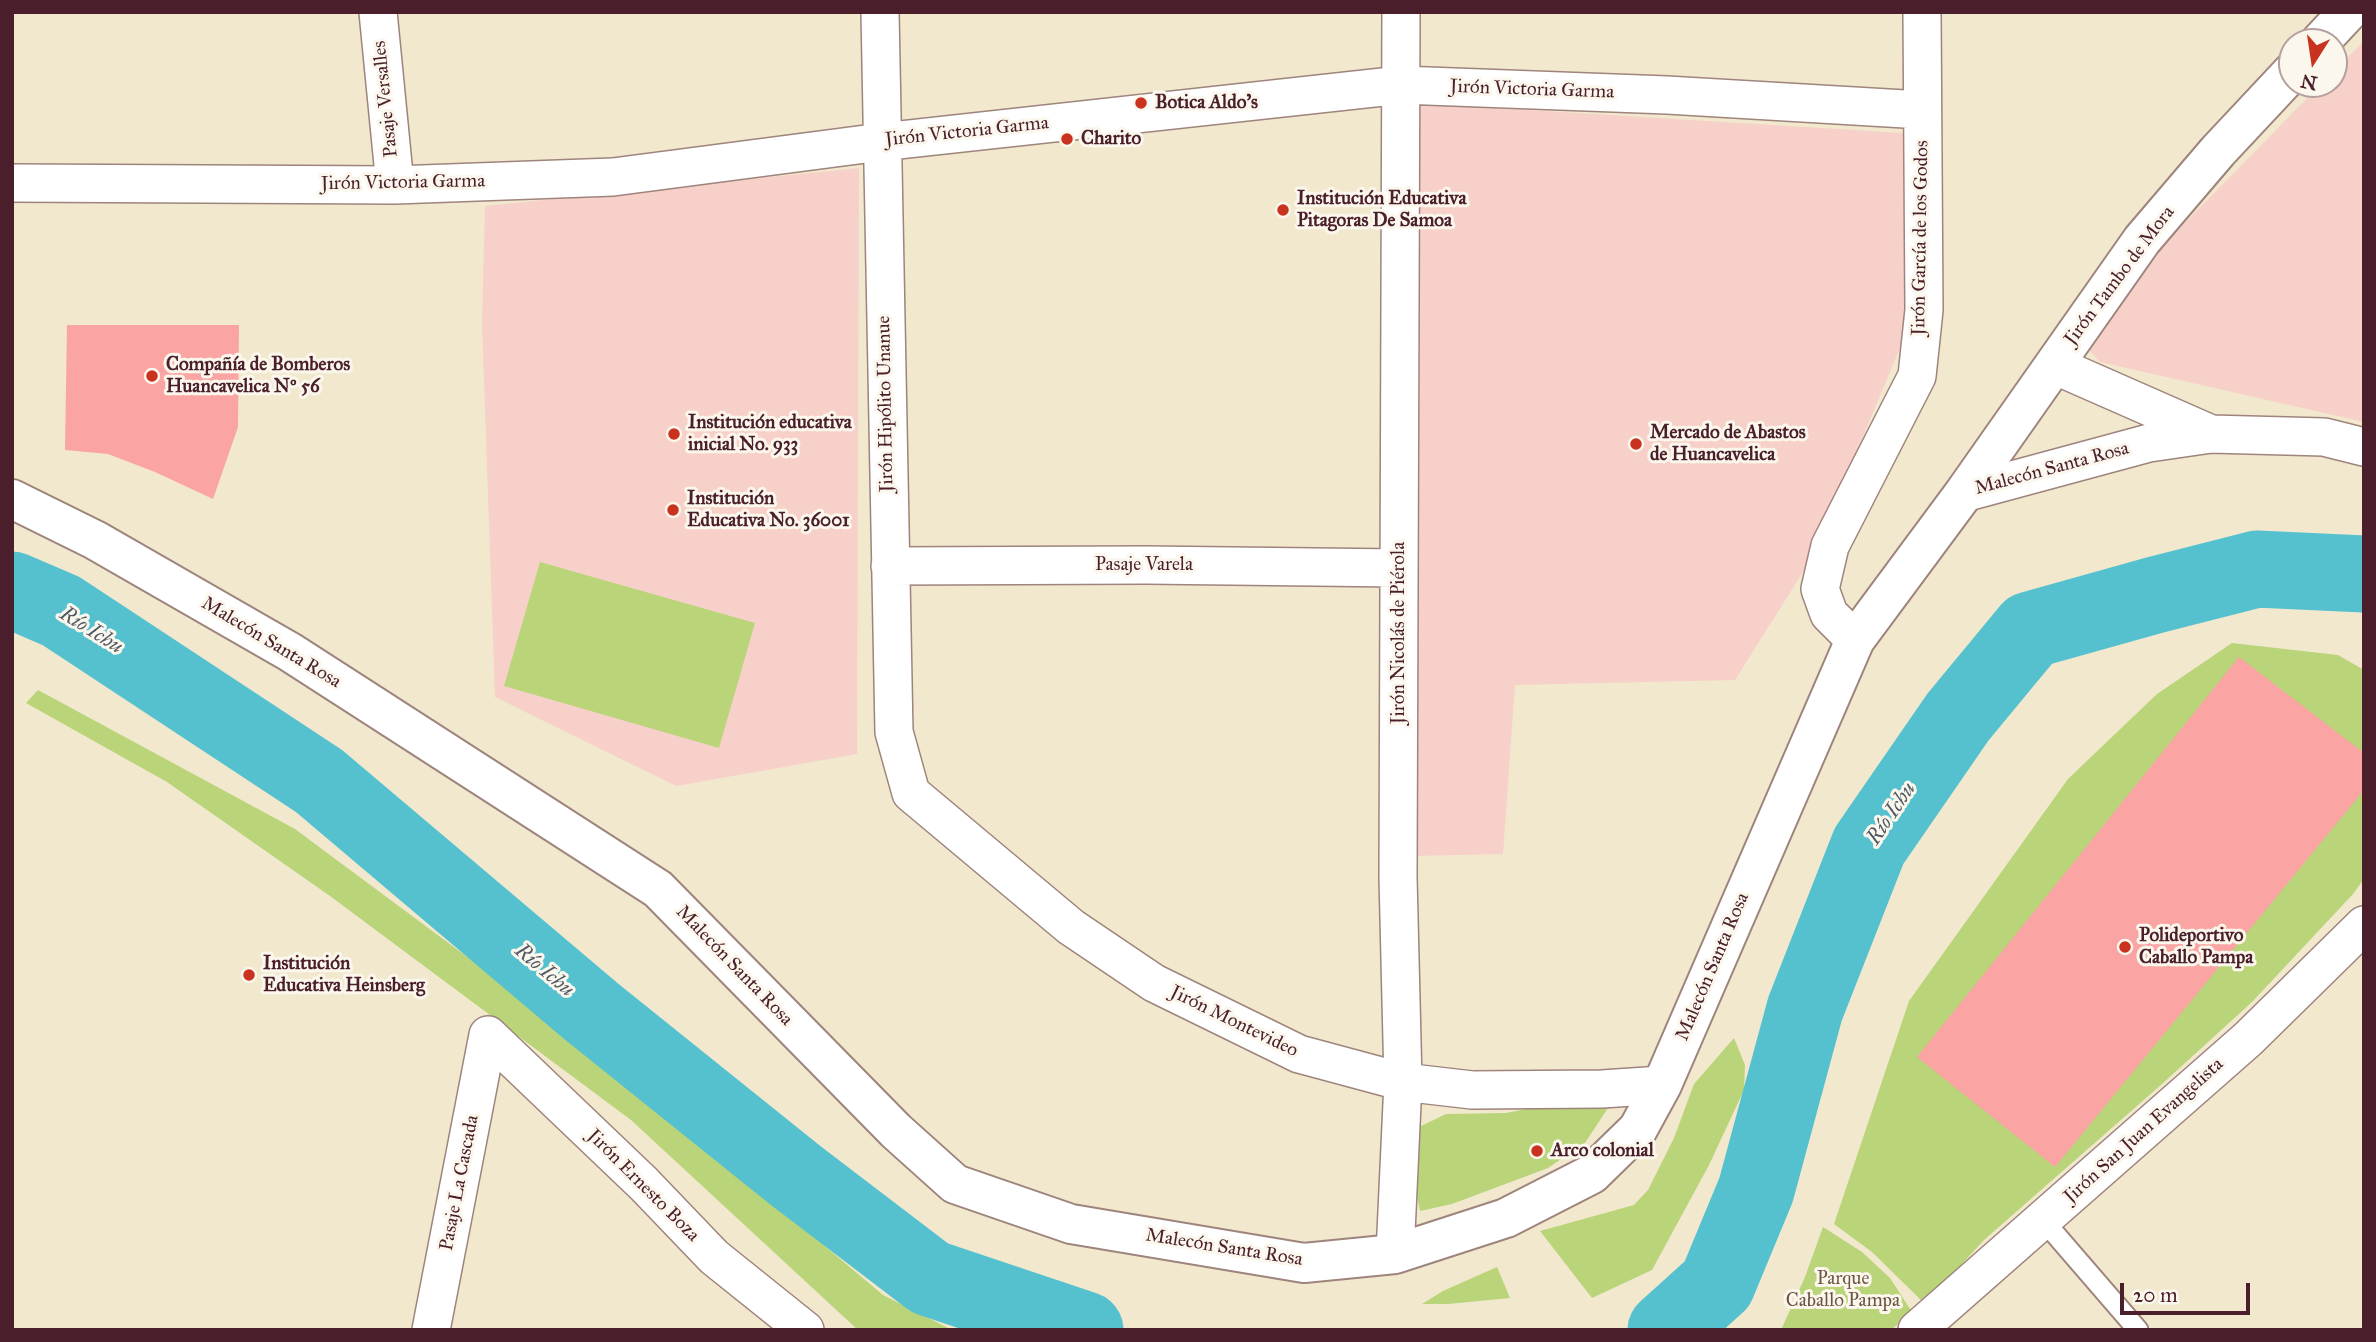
<!DOCTYPE html>
<html>
<head>
<meta charset="utf-8">
<style>
  body { margin:0 }
  #map { position:relative; width:2376px; height:1342px; overflow:hidden; background:#f1e8ce; font-family:"IM FELL Great Primer",serif }
  canvas { display:block }
  .frame { position:absolute; inset:0; border:14px solid #4a1f2b; pointer-events:none }
  .north { position:absolute; left:2278px; top:28px; width:70px; height:70px; box-sizing:border-box; background:#fbf7ec; border:2px solid #b4a19f; border-radius:50%; rotate:192deg; font-size:19px; font-weight:700; line-height:28px; text-align:center; color:#4a1f2b }
  .north::after { content:''; display:block; margin:auto; width:24px; height:32px; background:#c8321e; clip-path:polygon(50% 0,100% 100%,50% 72%,0 100%) }
  .scale { position:absolute; left:2120px; top:1283px; width:130px; height:32px; box-sizing:border-box; border:4px solid #4a1f2b; border-top:0; padding-left:9px; font-size:21px; line-height:24px; white-space:nowrap; color:#4a1f2b; -webkit-text-stroke:5px #fbf7ec; paint-order:stroke }
</style>
</head>
<body>
<div id="map">
<canvas width="2376" height="1342"></canvas>
<div class="frame"></div>
<div class="north">N</div>
<div class="scale">20 m</div>
</div>
<script>
const context = document.querySelector('canvas').getContext('2d');
context.lineJoin = 'round';
function fillPath(path, color) { context.fillStyle = color; context.fill(path, 'evenodd'); }
const poly = rows => new Path2D(rows.map(r => 'M' + r).join(''));
function stroke(path, color, width, dash) { context.strokeStyle = color; context.lineWidth = width; context.lineCap = dash ? 'butt' : 'round'; context.setLineDash(dash || []); context.stroke(path); }
function label(font, color, halo, rows, align = 'center') {
  context.font = font + ' "IM FELL Great Primer",serif'; context.lineWidth = 6; context.setLineDash([]); context.textBaseline = 'middle'; context.strokeStyle = halo; context.fillStyle = color; for (const [text, x, y, turn = 0] of rows) {
    context.save(); context.translate(x, y); context.rotate((+turn || 0) * Math.PI / 180); context.textAlign = isNaN(turn) ? turn : align; if (halo) context.strokeText(text, 0, 0); context.fillText(text, 0, 0); context.restore();
  }
}
fillPath(poly([
  [2364,41,2364,422,2100,362,2087,348,2169,239,2321,84,2334,84,2334,71],
  [1414,103,1903,133,1907,331,1813,556,1735,680,1515,685,1503,854,1411,856],
  [859,168,857,754,676,786,495,697,482,323,485,206]
]), '#f7d1c9');
fillPath(poly([
  [540,562,755,623,719,748,504,686],
  [2232,643,2338,655,2364,670,2364,879,2353,894,2252,1002,2162,1084,1984,1240,1925,1304,1872,1252,1834,1224,1909,1001,2068,779,2157,694],
  [38,690,295,829,509,988,662,1109,883,1295,952,1330,858,1330,631,1120,330,896,167,782,26,703],
  [1734,1038,1745,1065,1744,1090,1709,1165,1652,1270,1592,1298,1540,1231,1634,1205,1648,1190,1674,1138,1694,1084],
  [1587,1104,1608,1108,1585,1143,1548,1168,1452,1204,1420,1211,1415,1187,1417,1128,1446,1114,1506,1113,1541,1106],
  [1823,1227,1862,1252,1890,1278,1912,1312,1891,1330,1781,1330,1805,1277],
  [1497,1267,1510,1298,1448,1304,1422,1304,1443,1291]
]), '#bad479');
stroke(poly([
  [12,590,61,611,319,781,592,1012,795,1175,930,1278,1085,1330],
  [1666,1330,1717,1284,1756,1190,1805,1009,1869,846,1958,717,2030,630,2155,595,2257,569,2364,574]
]), '#55c1cf', 77);
fillPath(poly([
  [67,325,239,325,238,427,213,499,155,472,108,454,65,450],
  [2239,657,2364,753,2364,790,2055,1167,1917,1057]
]), '#faa4a3');
const lane = poly([
  [2043,1220,2138,1330]
]);
const street = poly([
  [378,12,395,185],
  [880,12,894,732,911,793,1071,927,1154,983,1299,1054,1403,1082,1472,1090,1602,1089,1662,1085],
  [12,183,395,185,613,177,881,142,1401,85,1667,95,1922,110],
  [2054,365,2211,434],
  [1964,493,2149,443,2211,434,2324,437,2364,447],
  [890,566,1146,565,1399,568],
  [1855,640,1829,614,1820,589,1830,546,1917,376,1924,310,1922,12],
  [488,1035,644,1184,714,1257,805,1330],
  [1395,1254,1403,1082,1398,877,1401,12],
  [431,1330,488,1035],
  [1917,1330,2248,1039,2364,925]
]);
const secondary = poly([
  [2320,42,2348,12],
  [12,499,95,540,290,652,658,889,896,1131,955,1184,1071,1224,1304,1263,1395,1254,1506,1218,1592,1174,1638,1129,1662,1085,1855,640,1964,493,2142,240,2218,151,2292,72]
]);
stroke(lane, '#9e847c', 23);
stroke(street, '#9e847c', 40);
stroke(secondary, '#9e847c', 42);
stroke(lane, '#fff', 19);
stroke(street, '#fff', 37);
stroke(secondary, '#fff', 38);
for (const [x, y, r, color] of [
  [1141,103,7,"#c8321e"],
  [1067,139,7,"#c8321e"],
  [1283,210,7,"#c8321e"],
  [152,376,7,"#c8321e"],
  [674,434,7,"#c8321e"],
  [1636,444,7,"#c8321e"],
  [673,510,7,"#c8321e"],
  [2125,947,7,"#c8321e"],
  [249,975,7,"#c8321e"],
  [1537,1151,7,"#c8321e"]
]) { const dot = new Path2D(); dot.arc(x, y, r, 0, 2 * Math.PI); context.fillStyle = color; context.fill(dot); stroke(dot, '#fbf7ec', 2.5); }
label('19px', '#4a1f2b', '#fbf7ec', [
  ["Jirón Victoria Garma",1532,90,2],
  ["Pasaje Versalles",386,99,-96],
  ["Jirón Victoria Garma",967,132,-6],
  ["Jirón Victoria Garma",403,183,-1],
  ["Jirón García de los Godos",1921,238,-89],
  ["Jirón Tambo de Mora",2120,276,-53],
  ["Jirón Hipólito Unanue",886,404,-91],
  ["Malecón Santa Rosa",2052,469,-15],
  ["Pasaje Varela",1144,565],
  ["Jirón Nicolás de Piérola",1399,633,-90],
  ["Malecón Santa Rosa",271,643,31],
  ["Malecón Santa Rosa",734,966,46],
  ["Malecón Santa Rosa",1713,967,-67],
  ["Jirón Montevideo",1234,1022,26],
  ["Jirón San Juan Evangelista",2144,1131,-42],
  ["Pasaje La Cascada",460,1183,-79],
  ["Jirón Ernesto Boza",643,1186,45],
  ["Malecón Santa Rosa",1224,1248,9]
]);
label('bold 19px', '#4a1f2b', '#fbf7ec', [
  ["Botica Aldo's",1155,103],
  ["Charito",1081,139],
  ["Institución Educativa",1297,199],
  ["Pitagoras De Samoa",1297,221],
  ["Compañía de Bomberos",166,365],
  ["Huancavelica Nº 56",166,387],
  ["Institución educativa",688,423],
  ["inicial No. 933",688,445],
  ["Mercado de Abastos",1650,433],
  ["de Huancavelica",1650,455],
  ["Institución",687,499],
  ["Educativa No. 36001",687,521],
  ["Polideportivo",2139,936],
  ["Caballo Pampa",2139,958],
  ["Institución",263,964],
  ["Educativa Heinsberg",263,986],
  ["Arco colonial",1551,1151]
], 'left');
label('19px', '#6c5542', '#fbf7ec', [
  ["Parque",1843,1279],
  ["Caballo Pampa",1843,1301]
]);
label('italic 21px', '#4e5864', '#fbf7ec', [
  ["Río Ichu",91,631,32],
  ["Río Ichu",1892,814,-56],
  ["Río Ichu",544,971,40]
]);
</script>
</body>
</html>
